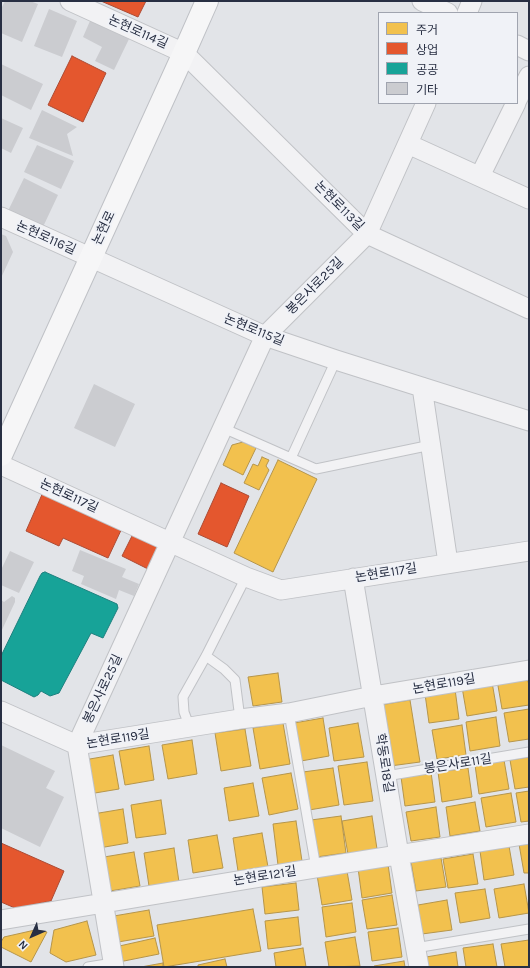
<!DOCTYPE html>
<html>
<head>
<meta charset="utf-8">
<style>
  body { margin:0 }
  #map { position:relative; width:530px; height:968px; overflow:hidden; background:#e2e4e8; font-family:Karla,"Noto Sans KR",sans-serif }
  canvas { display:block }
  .frame { position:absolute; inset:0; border:2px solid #282f43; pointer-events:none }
  .legend { position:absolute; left:378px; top:12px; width:140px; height:92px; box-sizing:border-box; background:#f0f2f7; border:1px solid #a0a4af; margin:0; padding:5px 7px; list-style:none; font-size:12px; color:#282f43 }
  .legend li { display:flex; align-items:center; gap:8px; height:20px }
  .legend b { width:20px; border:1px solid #a0a4af }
  .north { position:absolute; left:12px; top:916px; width:40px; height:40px; -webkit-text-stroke:3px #f0f2f7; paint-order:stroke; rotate:225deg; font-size:11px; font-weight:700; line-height:16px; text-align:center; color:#282f43 }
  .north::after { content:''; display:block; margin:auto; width:14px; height:18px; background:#282f43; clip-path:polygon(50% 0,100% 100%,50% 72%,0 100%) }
</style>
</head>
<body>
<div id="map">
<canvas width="530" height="968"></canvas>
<div class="frame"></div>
<ul class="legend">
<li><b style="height:11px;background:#f2c14e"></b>주거</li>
<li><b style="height:11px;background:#e4572e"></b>상업</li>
<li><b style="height:11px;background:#17a398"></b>공공</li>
<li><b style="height:11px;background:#cbccd0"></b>기타</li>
</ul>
<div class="north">N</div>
</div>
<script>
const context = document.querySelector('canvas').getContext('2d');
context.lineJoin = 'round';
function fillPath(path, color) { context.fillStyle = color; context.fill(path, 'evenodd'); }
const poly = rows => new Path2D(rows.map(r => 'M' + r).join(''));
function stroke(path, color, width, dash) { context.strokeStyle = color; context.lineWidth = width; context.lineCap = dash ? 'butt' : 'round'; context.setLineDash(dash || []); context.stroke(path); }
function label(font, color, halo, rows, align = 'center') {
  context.font = font + ' Karla,"Noto Sans KR",sans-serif'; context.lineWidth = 4; context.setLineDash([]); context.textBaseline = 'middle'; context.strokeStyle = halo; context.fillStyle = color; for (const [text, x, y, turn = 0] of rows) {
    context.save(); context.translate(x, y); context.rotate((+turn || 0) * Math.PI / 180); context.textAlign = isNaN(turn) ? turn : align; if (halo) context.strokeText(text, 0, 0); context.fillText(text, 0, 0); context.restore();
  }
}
const homes = poly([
  [243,442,256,448,243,475,223,465,232,445,243,442],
  [262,457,269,460,266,466,269,470,259,490,244,483,253,464,258,466,262,457],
  [278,460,317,479,273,572,234,553,278,460],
  [278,673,282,702,253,706,248,677,278,673],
  [527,676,529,686,529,705,502,709,497,680,527,676],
  [492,682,497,711,467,716,462,687,492,682],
  [455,689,459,719,429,723,425,694,455,689],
  [410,700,420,762,390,766,380,705,410,700],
  [529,709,529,739,509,742,504,713,529,709],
  [496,717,500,746,470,751,466,722,496,717],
  [323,718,329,756,301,761,294,723,323,718],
  [283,723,290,764,260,769,253,728,283,723],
  [358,723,364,757,334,761,329,728,358,723],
  [462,725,466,755,437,759,432,730,462,725],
  [245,729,251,766,221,771,215,733,245,729],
  [192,740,197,774,168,779,162,745,192,740],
  [149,746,154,780,125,785,119,751,149,746],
  [113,755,119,789,89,794,84,760,113,755],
  [529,757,529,787,515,789,510,760,529,757],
  [504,760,509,789,479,794,475,765,504,760],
  [367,762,373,801,344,805,338,766,367,762],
  [333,768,339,805,309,810,303,772,333,768],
  [468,768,472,797,442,802,438,772,468,768],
  [431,772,435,802,405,806,401,777,431,772],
  [291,773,298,809,269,815,262,778,291,773],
  [253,783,259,816,229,821,224,788,253,783],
  [529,791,529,821,521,822,516,793,529,791],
  [511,793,516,822,486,827,481,798,511,793],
  [161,800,166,834,136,838,131,805,161,800],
  [475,802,480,831,450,836,446,807,475,802],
  [436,807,440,837,411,841,406,812,436,807],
  [123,809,128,843,99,848,93,814,123,809],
  [341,816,346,853,316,857,311,820,341,816],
  [372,816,377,849,348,854,342,821,372,816],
  [296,821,302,861,278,865,273,824,296,821],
  [262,833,268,867,238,871,233,838,262,833],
  [217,835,223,868,193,873,188,840,217,835],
  [529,843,529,873,524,873,519,844,529,843],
  [509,846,514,875,484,880,480,851,509,846],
  [174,848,179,882,149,886,144,853,174,848],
  [134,852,140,886,110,891,104,857,134,852],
  [473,854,478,884,448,888,443,859,473,854],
  [441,858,446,887,416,891,411,862,441,858],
  [388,864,392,893,362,898,358,868,388,864],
  [347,871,352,900,322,905,317,875,347,871],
  [296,883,299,910,265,914,262,887,296,883],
  [524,884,529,913,499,918,494,889,524,884],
  [485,889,490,918,460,923,455,893,485,889],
  [392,895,397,925,367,929,362,900,392,895],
  [447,900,452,930,422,934,418,905,447,900],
  [352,903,356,932,326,937,322,907,352,903],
  [253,909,261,951,164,967,157,925,253,909],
  [149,910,154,936,112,943,108,917,149,910],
  [298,917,301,945,268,949,265,921,298,917],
  [87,921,96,955,66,962,50,953,54,930,87,921],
  [398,928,402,957,372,961,368,932,398,928],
  [35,930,47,932,31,962,1,947,1,942,4,937,35,930],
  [355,937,360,966,329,967,325,942,355,937],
  [155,938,159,954,119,962,115,947,155,938],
  [529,940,529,967,505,967,501,944,529,940],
  [493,944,497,967,466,967,463,948,493,944],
  [303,948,306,967,276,967,274,953,303,948],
  [456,952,458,967,427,967,426,957,456,952],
  [225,959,227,967,198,967,198,965,225,959],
  [404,961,405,967,374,967,374,966,404,961],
  [163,963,163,967,141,967,163,963]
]);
fillPath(homes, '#f2c14e');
stroke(homes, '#b5954b', 1);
const shops = poly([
  [101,1,146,1,138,17,101,1],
  [72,56,106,73,83,122,48,105,72,56],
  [221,483,249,496,227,547,198,534,221,483],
  [44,490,123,526,108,558,63,538,59,546,26,531,44,490],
  [134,532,152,540,161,552,152,571,122,556,134,532],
  [1,843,64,871,51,901,15,908,1,902,1,843]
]);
fillPath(shops, '#e4572e');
stroke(shops, '#ac4b34', 1);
const public = poly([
  [45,572,117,604,118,608,103,638,91,633,59,693,50,696,41,691,38,695,34,697,1,680,1,656,40,576,42,573,45,572]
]);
fillPath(public, '#17a398');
stroke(public, '#1c807e', 1);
fillPath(poly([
  [5,1,30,1,38,4,22,42,1,33,1,9],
  [49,9,77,21,62,57,34,46],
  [90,21,129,39,114,70,95,61,102,47,83,37],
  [1,64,43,84,31,110,1,95],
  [42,110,77,127,67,134,73,156,29,138],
  [1,118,23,128,11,153,1,148],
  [37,145,74,161,61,189,24,172],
  [24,178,58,195,42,229,7,213],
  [1,234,6,236,13,252,1,278],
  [94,384,135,404,115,447,74,428],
  [80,550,126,569,122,577,139,584,134,596,119,590,116,599,81,584,84,576,72,571],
  [10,551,34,562,19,593,1,585,1,570],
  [12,596,15,598,15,602,1,632,1,600,4,602],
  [1,745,55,771,46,788,64,797,40,847,1,828]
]), '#cbccd0');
const lane = poly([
  [223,428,316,469,431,445],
  [291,458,336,360],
  [206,656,224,669,235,680,240,719],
  [289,713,316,868],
  [190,728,184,712,183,697,206,656,246,577],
  [386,776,529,752],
  [415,948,529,929],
  [88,967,113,963]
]);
const street = poly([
  [70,1,184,53,367,234,529,309],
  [422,1,448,13],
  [467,13,472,1],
  [517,45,529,51],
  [517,100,529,76],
  [408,144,529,199],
  [480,176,516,103],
  [1,217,265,336,336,360,529,421],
  [422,387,448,563],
  [1,465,246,577,281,590,529,551],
  [353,578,399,855,419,967],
  [1,711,77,745,240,719,289,713,373,696,529,670],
  [1,920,316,868,529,834],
  [114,967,77,745,265,336,367,234,426,103]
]);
const primary = poly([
  [1,455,184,53,207,1]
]);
stroke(lane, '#c0c2c6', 11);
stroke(street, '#c0c2c6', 21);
stroke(primary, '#bfc1c6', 24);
stroke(lane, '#f2f2f4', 9);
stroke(street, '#f2f2f4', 19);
stroke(primary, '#f6f6f7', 22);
label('13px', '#282f43', '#f0f2f7', [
  ["논현로114길",138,32,24],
  ["논현로113길",339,206,45],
  ["논현로",104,228,-65],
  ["논현로116길",46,238,24],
  ["봉은사로25길",315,286,-45],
  ["논현로115길",254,330,22],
  ["논현로117길",69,496,25],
  ["논현로117길",386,573,-9],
  ["논현로119길",444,684,-10],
  ["봉은사로25길",103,689,-65],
  ["논현로119길",118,739,-9],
  ["학동로18길",384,763,81],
  ["봉은사로11길",458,764,-9],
  ["논현로121길",265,876,-9]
]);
</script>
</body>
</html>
